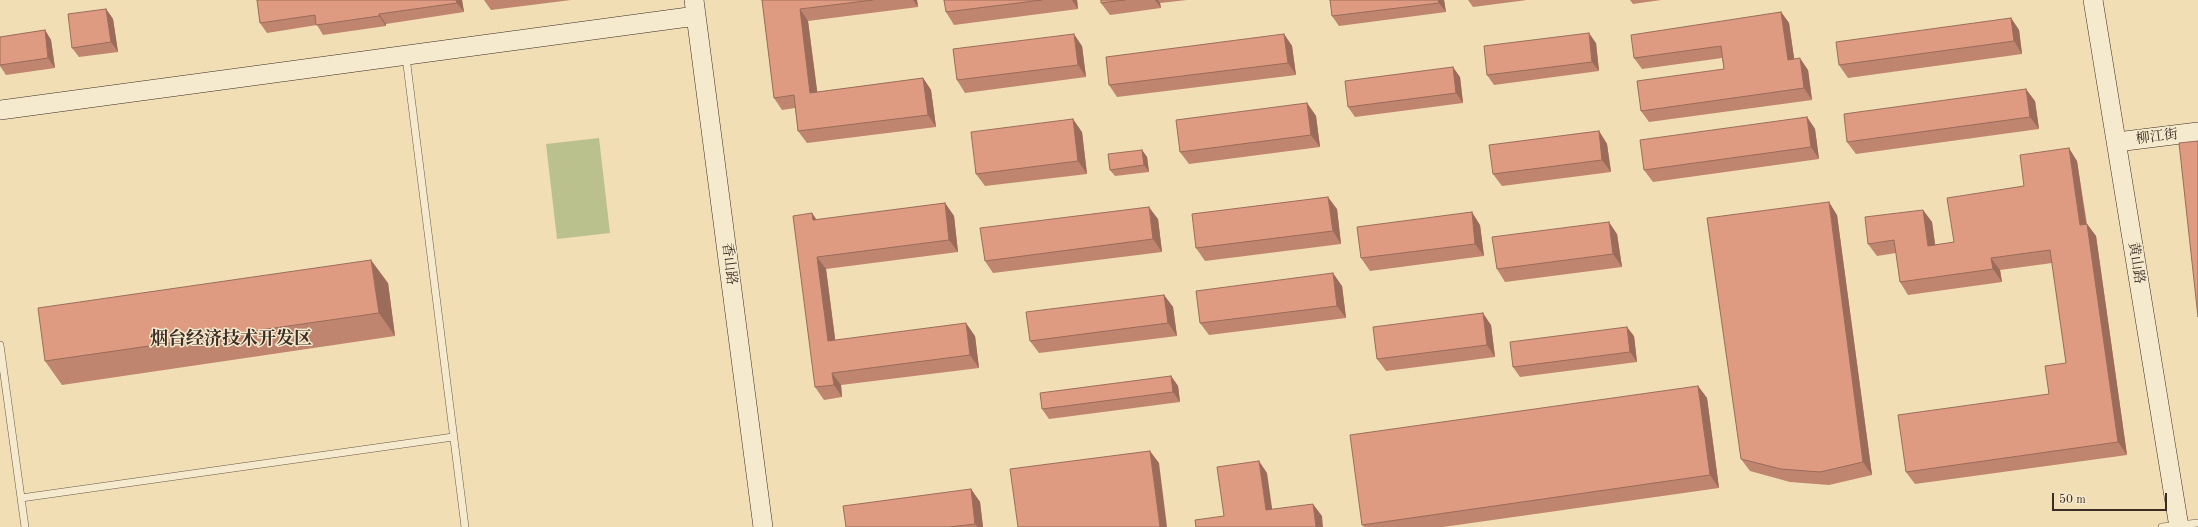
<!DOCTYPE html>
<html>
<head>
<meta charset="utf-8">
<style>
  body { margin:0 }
  #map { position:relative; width:2198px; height:527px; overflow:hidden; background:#f1deb4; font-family:"Old Standard TT",serif }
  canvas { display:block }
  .scale { position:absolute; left:2052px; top:493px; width:115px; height:18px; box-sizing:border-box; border:2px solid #3b2c24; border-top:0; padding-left:5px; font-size:12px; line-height:14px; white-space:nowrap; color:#3b2c24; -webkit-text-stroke:3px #f6eace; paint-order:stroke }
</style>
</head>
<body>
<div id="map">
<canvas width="2198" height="527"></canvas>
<div class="scale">50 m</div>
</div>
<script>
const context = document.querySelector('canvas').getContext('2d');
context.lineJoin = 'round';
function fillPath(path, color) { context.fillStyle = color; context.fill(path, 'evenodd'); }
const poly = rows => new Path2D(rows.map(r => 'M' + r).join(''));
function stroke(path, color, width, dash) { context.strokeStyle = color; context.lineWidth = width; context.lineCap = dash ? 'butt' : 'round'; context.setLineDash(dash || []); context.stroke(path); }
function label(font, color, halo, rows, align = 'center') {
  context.font = font + ' "Old Standard TT","Noto Serif SC",serif'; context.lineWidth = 3; context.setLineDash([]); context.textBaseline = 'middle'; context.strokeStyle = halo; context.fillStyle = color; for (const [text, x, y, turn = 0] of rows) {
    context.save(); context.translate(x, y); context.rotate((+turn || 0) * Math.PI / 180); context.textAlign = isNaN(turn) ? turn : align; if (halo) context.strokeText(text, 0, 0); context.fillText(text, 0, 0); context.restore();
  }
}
fillPath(poly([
  [599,138,610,233,557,239,546,144]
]), '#bbc18c');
const lane = poly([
  [406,57,465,527],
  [0,345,25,527],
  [21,498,453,437],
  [2162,527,2198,523]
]);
const secondary = poly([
  [694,0,763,527],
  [2093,0,2179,527],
  [0,110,696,16],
  [2117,142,2198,132]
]);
stroke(lane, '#685848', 8);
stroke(secondary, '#3b2c24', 20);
stroke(lane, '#f6eace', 7);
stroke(secondary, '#f6eace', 19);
fillPath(poly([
  [257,0,462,0,464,12,386,24,386,26,323,35,317,25,267,33,260,23],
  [484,0,571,0,491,10],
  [762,0,917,0,918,7,808,21,817,92,923,78,931,90,936,127,807,143,798,131,795,108,782,110,774,98],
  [944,0,1077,0,1078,9,954,25,946,12],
  [1101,0,1187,0,1160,3,1161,8,1110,15,1101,3],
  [1330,0,1444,0,1446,12,1339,26,1332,16],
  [1468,0,1527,0,1473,7],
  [1630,0,1661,0,1633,4],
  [106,9,113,19,118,52,79,57,72,48],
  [1781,12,1789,23,1794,59,1808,70,1812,100,1649,122,1641,111,1724,69,1722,58,1642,69,1634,58],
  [2011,18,2019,30,2022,54,1848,78,1839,65],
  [45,30,51,40,55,68,6,75,0,66,0,37],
  [1284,34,1292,46,1296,75,1117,97,1109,85],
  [1596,43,1599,71,1494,85,1487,75],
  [1082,46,1086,77,965,93,957,80],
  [1460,77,1463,103,1355,117,1348,107],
  [2035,101,2039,129,1856,154,1847,142],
  [1307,103,1316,116,1320,147,1189,164,1180,152],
  [1807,117,1815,129,1819,159,1653,182,1644,170],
  [1599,131,1607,144,1611,172,1502,186,1493,174],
  [1082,132,1087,174,985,186,976,174],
  [1142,150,1147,157,1149,172,1115,176,1110,170],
  [2077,161,2087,224,2096,236,2127,455,1915,484,1906,472,2049,394,2066,363,2052,263,2000,270,2002,282,1908,295,1900,282,1896,253,1877,256,1868,244,1923,210,1932,222,1935,245,1954,242,2024,186],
  [945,203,954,216,958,252,826,269,835,340,975,336,979,368,841,385,842,397,824,400,815,387,812,213,816,220],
  [1337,209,1341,244,1205,261,1196,248],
  [1837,215,1872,475,1829,485,1790,482,1750,471,1741,459],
  [1158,219,1162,252,993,273,985,261],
  [1480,225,1484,256,1370,271,1361,258],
  [1617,234,1622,267,1505,282,1497,269],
  [388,283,395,336,62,385,45,361],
  [1342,286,1346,318,1209,335,1200,323],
  [1164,295,1173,307,1177,336,1039,353,1030,341],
  [1491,325,1495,357,1386,371,1377,359],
  [1634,336,1637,362,1520,377,1513,367],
  [1171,376,1178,386,1180,402,1049,419,1042,409],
  [1698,386,1707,398,1719,488,1443,527,1364,527,1362,525],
  [971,489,980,502,983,527,846,527]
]), '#bf856f');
fillPath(poly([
  [456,0,462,0,464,12,457,3],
  [913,0,917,0,918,7],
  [1072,0,1077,0,1078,9],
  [1155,0,1158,0,1160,3,1161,8],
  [1438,0,1444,0,1446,12,1439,3],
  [106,9,113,19,118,52,111,42],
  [800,9,808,21,819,105,810,93],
  [1781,12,1789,23,1796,71,1788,60],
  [379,14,386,24,386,26,379,16],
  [2011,18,2019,30,2022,54,2014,41],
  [45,30,51,40,55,68,48,58],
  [1589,33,1596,43,1599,71,1592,62],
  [1074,34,1082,46,1086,77,1078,65],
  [1284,34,1292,46,1296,75,1288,63],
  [1800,58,1808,70,1812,100,1804,88],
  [1453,67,1460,77,1463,103,1456,93],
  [923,78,931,90,936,127,928,115],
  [2026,89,2035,101,2039,129,2030,117],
  [1307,103,1316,116,1320,147,1311,135],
  [1807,117,1815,129,1819,159,1811,147],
  [1073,119,1082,132,1087,174,1078,161],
  [1599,131,1607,144,1611,172,1602,160],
  [2069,148,2077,161,2088,237,2080,225],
  [1142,150,1147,157,1149,172,1144,165],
  [1328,197,1337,209,1341,244,1333,231],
  [1829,202,1837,215,1872,475,1863,462],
  [945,203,954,216,958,252,949,240],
  [1149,207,1158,219,1162,252,1153,239],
  [1923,210,1932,222,1937,258,1928,246],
  [1472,212,1480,225,1484,256,1475,244],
  [812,213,821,226,813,220],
  [1609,222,1617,234,1622,267,1613,254],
  [2087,224,2096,236,2127,455,2118,442],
  [817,257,826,269,837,353,828,341],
  [1991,258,2000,270,2002,282,1993,269],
  [371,260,388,283,395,336,379,313],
  [1333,273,1342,286,1346,318,1337,306],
  [1164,295,1173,307,1177,336,1168,323],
  [1483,313,1491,325,1495,357,1487,345],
  [966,323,975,336,979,368,970,355],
  [1627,327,1634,336,1637,362,1630,352],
  [832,373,841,385,842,397,834,385],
  [1171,376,1178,386,1180,402,1173,392],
  [1698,386,1707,398,1719,488,1710,475],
  [1150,451,1159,463,1167,527,1160,527],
  [1259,461,1267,473,1274,522,1266,510],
  [971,489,980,502,983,527,978,527,975,524],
  [1313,504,1322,516,1323,527,1316,527]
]), '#9b6c5a');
const building = poly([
  [257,0,456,0,457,3,379,14,379,16,316,25,315,15,260,23,257,0],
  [762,0,873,0,800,9,810,93,923,78,928,115,798,131,794,95,774,98,762,0],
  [944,0,1042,0,946,12,944,0],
  [1101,0,1125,0,1101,3,1101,0],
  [1330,0,1438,0,1439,3,1332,16,1330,0],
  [106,9,111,42,72,48,68,14,106,9],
  [1781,12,1788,60,1800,58,1804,88,1641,111,1637,81,1724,69,1721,46,1634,58,1631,35,1781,12],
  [2011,18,2014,41,1839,65,1836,42,2011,18],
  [45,30,48,58,0,65,0,37,45,30],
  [1589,33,1592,62,1487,75,1484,46,1589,33],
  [1074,34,1078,65,957,80,953,49,1074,34],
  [1284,34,1288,63,1109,85,1106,57,1284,34],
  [1453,67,1456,93,1348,107,1345,81,1453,67],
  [2026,89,2030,117,1847,142,1844,114,2026,89],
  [1307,103,1311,135,1180,152,1176,120,1307,103],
  [1807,117,1811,147,1644,170,1640,140,1807,117],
  [1073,119,1078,161,976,174,971,132,1073,119],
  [1599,131,1602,160,1493,174,1489,145,1599,131],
  [2198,141,2198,317,2179,143,2198,141],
  [2069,148,2080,225,2087,224,2118,442,1906,472,1898,415,2049,394,2045,366,2066,363,2050,250,1991,258,1993,269,1900,282,1894,240,1868,244,1865,217,1923,210,1928,246,1954,242,1947,198,2024,186,2020,155,2069,148],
  [1142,150,1144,165,1110,170,1108,154,1142,150],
  [1328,197,1333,231,1196,248,1192,214,1328,197],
  [1829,202,1863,462,1820,472,1781,469,1741,459,1707,218,1829,202],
  [945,203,949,240,817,257,828,341,966,323,970,355,832,373,834,385,815,387,793,216,812,213,813,220,945,203],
  [1149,207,1153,239,985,261,980,228,1149,207],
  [1472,212,1475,244,1361,258,1357,227,1472,212],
  [1609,222,1613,254,1497,269,1492,237,1609,222],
  [371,260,379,313,45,361,38,308,371,260],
  [1333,273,1337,306,1200,323,1196,291,1333,273],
  [1164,295,1168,323,1030,341,1026,312,1164,295],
  [1483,313,1487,345,1377,359,1373,327,1483,313],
  [1627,327,1630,352,1513,367,1510,342,1627,327],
  [1171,376,1173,392,1042,409,1040,393,1171,376],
  [1698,386,1710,475,1362,525,1350,435,1698,386],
  [1150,451,1160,527,1018,527,1010,469,1150,451],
  [1259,461,1266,510,1313,504,1316,527,1196,527,1195,520,1224,516,1217,467,1259,461],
  [971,489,975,524,949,527,846,527,843,506,971,489]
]);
fillPath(building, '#de9b81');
stroke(building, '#9b6c5a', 1);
label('14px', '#3b2c24', '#f6eace', [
  ["柳江街",2157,137,-7],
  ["黄山路",2136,263,81],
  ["香山路",729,264,83]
]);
label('bold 18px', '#3b2c24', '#f6eace', [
  ["烟台经济技术开发区",231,339]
]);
</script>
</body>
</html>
